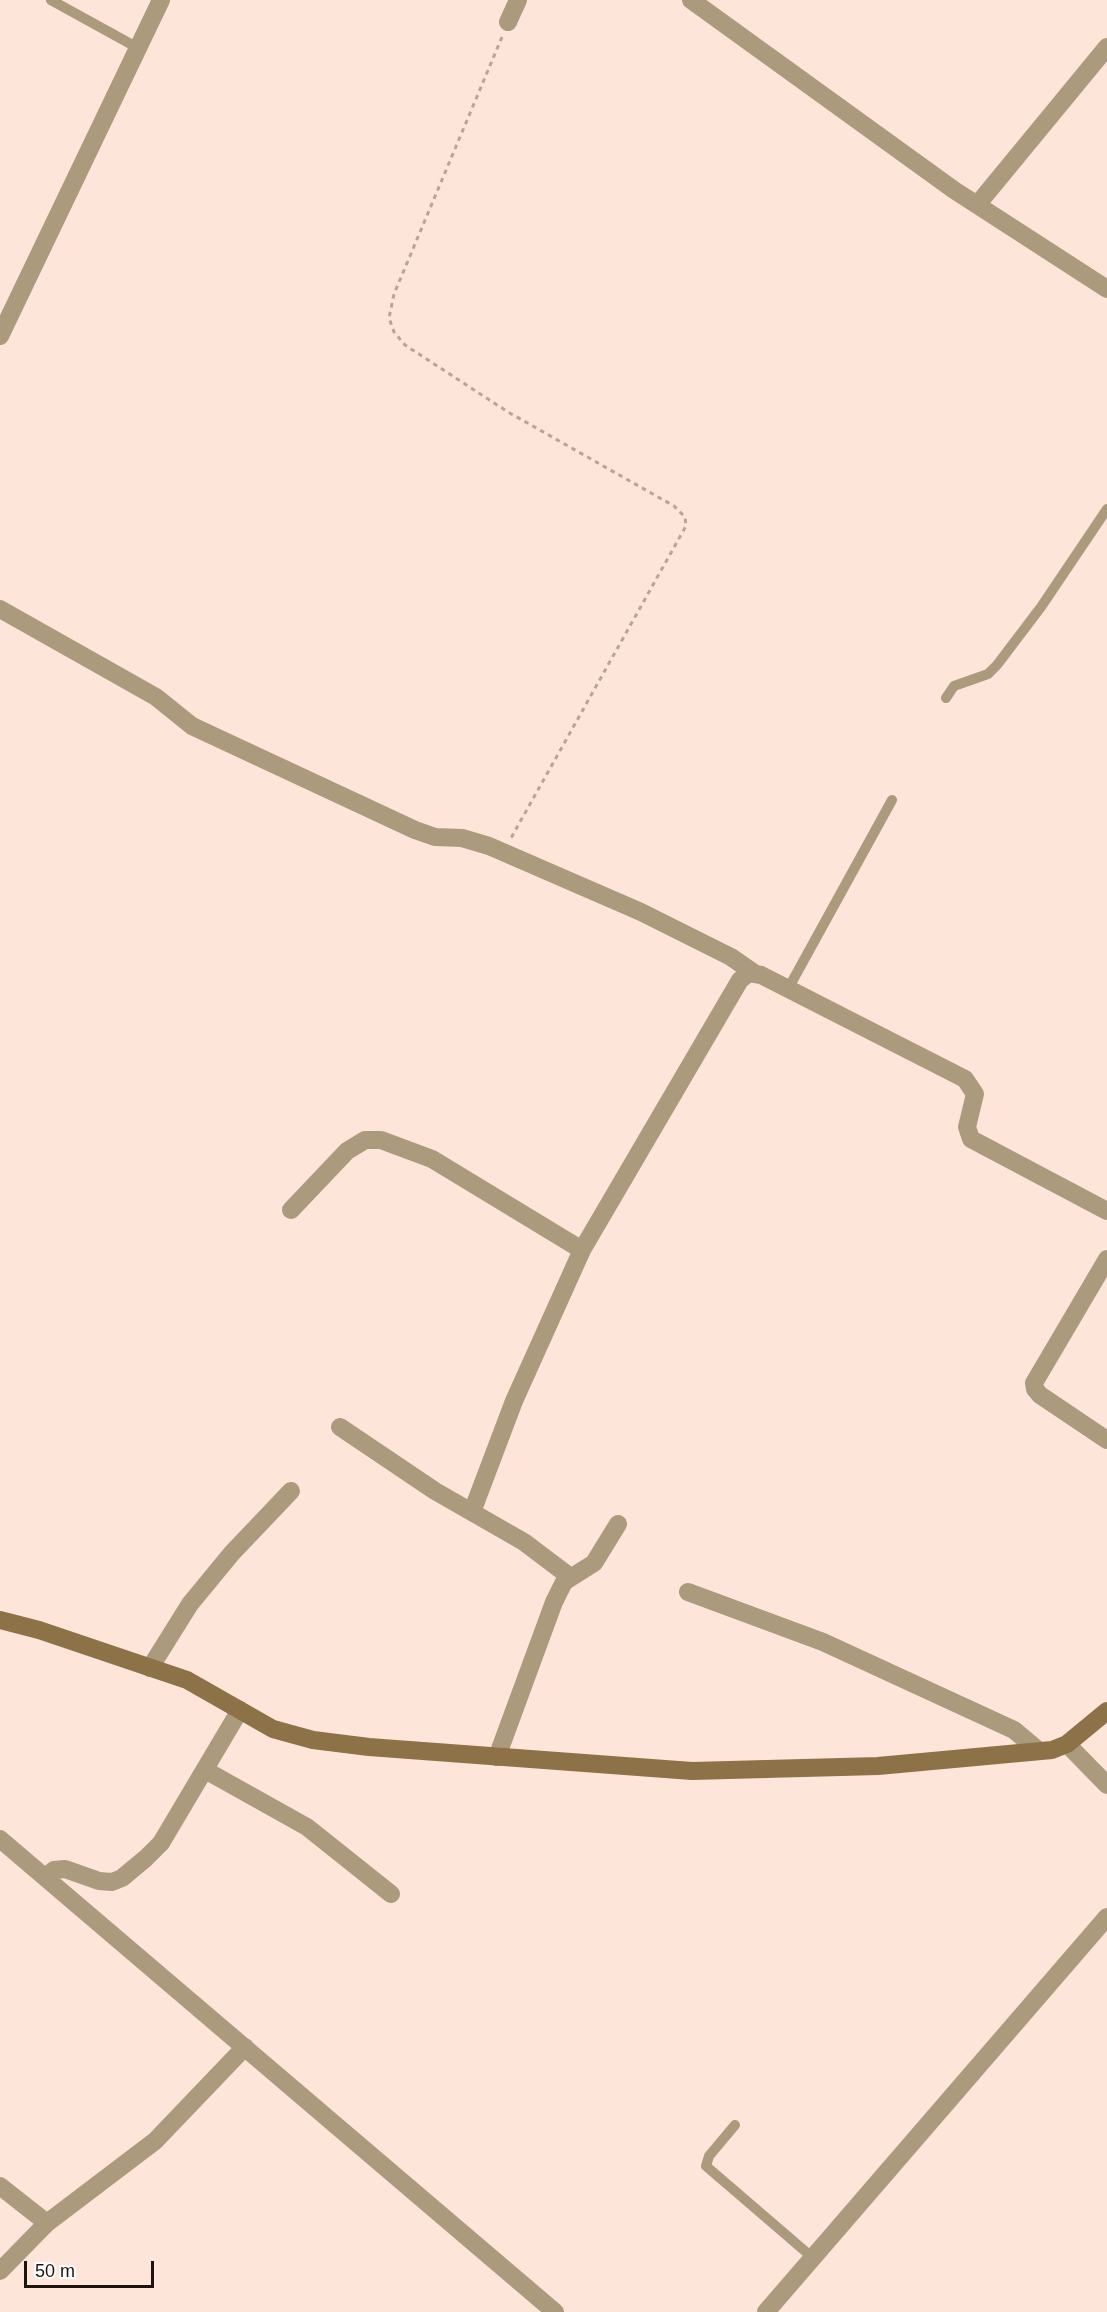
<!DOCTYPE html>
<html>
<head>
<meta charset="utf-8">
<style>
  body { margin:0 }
  #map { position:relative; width:1107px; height:2312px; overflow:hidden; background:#fee5da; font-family:Arial,sans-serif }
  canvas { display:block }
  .scale { position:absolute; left:24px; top:2261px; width:130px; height:27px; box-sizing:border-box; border:3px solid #1e140f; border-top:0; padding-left:8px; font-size:18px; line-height:21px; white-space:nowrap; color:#1e140f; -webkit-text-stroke:4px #fff; paint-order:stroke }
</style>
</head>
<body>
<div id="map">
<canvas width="1107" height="2312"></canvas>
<div class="scale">50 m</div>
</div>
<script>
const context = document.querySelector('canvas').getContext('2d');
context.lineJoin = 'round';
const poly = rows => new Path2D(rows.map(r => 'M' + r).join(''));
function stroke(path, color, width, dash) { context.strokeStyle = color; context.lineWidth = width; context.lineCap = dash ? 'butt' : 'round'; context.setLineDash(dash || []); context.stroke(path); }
stroke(poly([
  [502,37,394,294,389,318,394,332,405,345,508,412,674,506,685,517,686,526,511,838]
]), '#b8a49b', 3, [4.5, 4.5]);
stroke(poly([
  [51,0,138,48],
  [946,698,954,686,988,674,997,665,1041,607,1107,509],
  [788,989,892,800],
  [735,2125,709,2156,706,2166,813,2258]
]), '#ac9a7d', 10);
stroke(poly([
  [691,0,954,190,1107,289],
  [508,22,518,0],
  [977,205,1107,47],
  [0,336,161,0],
  [0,609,156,697,192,726,415,830,435,837,462,838,489,846,641,912,731,957,754,973],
  [291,1210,347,1151,365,1140,381,1140,432,1159,582,1250],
  [1107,1259,1034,1383,1035,1389,1040,1395,1107,1440],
  [340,1427,435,1491,524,1542,569,1576],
  [472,1512,514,1401,582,1250,740,980,749,973,761,975,965,1079,975,1094,967,1127,971,1139,1107,1211],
  [688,1592,823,1642,1014,1730,1039,1751],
  [150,1668,190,1604,232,1553,291,1491],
  [1067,1744,1107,1785],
  [497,1757,554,1602,564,1582,594,1563,618,1524],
  [205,1770,307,1827,391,1894],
  [0,1839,555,2312],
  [45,1877,54,1870,65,1869,99,1881,112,1882,122,1878,146,1858,161,1843,240,1710],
  [0,2186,47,2223],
  [0,2271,47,2223,155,2141,245,2047],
  [766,2312,1107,1917]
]), '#ac9a7d', 18);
stroke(poly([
  [0,1620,39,1630,187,1680,273,1729,313,1740,369,1747,692,1771,878,1766,1052,1750,1067,1744,1107,1711]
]), '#8c7246', 18);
</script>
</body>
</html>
